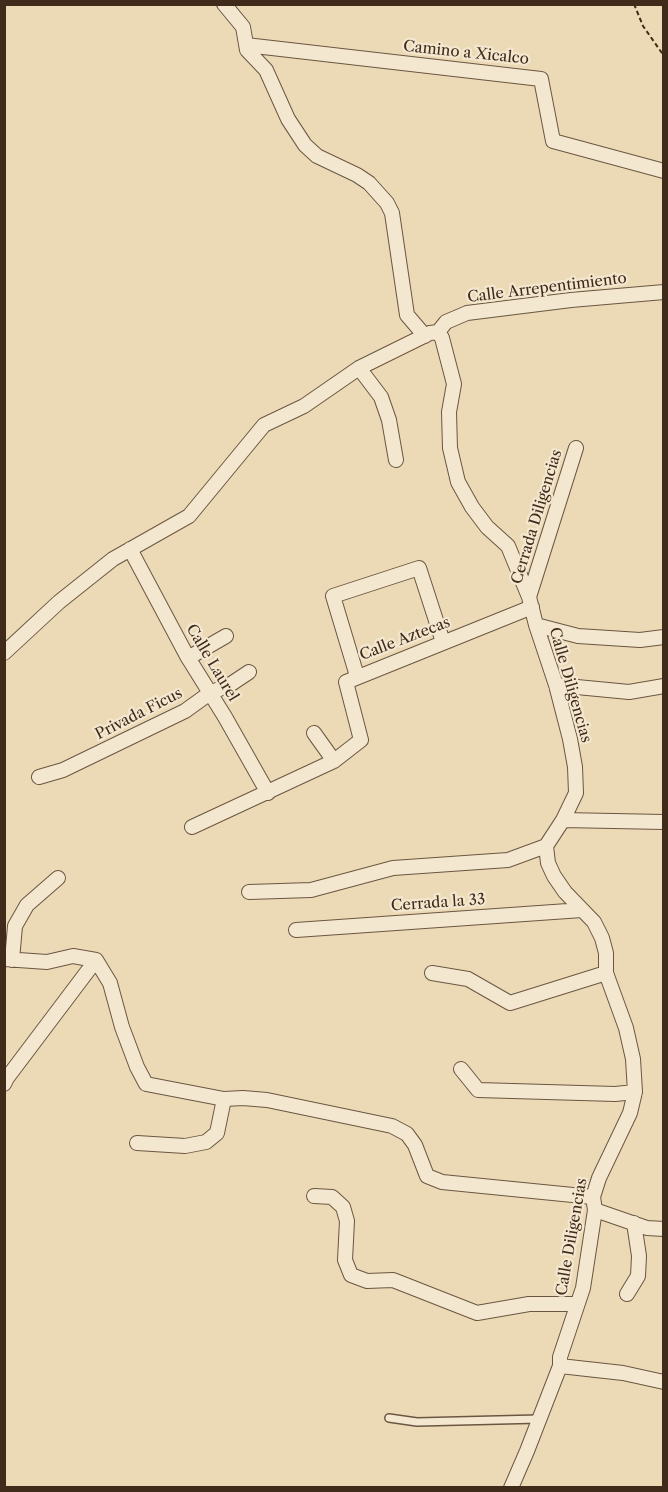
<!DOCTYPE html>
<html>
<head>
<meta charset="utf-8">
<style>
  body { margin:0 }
  #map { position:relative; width:668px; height:1492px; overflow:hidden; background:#ecdab6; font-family:"Libre Caslon Text",serif }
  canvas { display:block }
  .frame { position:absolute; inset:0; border:6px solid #402a1a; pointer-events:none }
</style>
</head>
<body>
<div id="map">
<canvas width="668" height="1492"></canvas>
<div class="frame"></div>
</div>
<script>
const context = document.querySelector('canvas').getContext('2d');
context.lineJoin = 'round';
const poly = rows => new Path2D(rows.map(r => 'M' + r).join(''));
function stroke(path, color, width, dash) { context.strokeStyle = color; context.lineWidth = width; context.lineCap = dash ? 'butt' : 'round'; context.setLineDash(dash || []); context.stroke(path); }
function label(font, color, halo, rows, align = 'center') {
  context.font = font + ' "Libre Caslon Text",serif'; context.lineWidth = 4.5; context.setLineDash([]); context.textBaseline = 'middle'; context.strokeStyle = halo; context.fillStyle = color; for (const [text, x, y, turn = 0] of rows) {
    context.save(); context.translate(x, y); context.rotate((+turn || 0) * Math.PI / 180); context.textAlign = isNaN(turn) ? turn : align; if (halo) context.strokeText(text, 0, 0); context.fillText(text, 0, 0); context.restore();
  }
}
const service = poly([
  [389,1418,417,1422,539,1419]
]);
const minor = poly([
  [224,4,243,27,247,50,266,70,288,119,305,145,317,156,357,175,369,183,387,203,392,213,407,315,425,336],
  [246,45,541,79,553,141,664,171],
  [438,332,442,338,454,384,449,412,450,448,458,482,472,507,487,527,508,546,529,597,536,625,556,685,570,739,575,767,576,793,563,820,546,846,548,863,554,876,565,892,594,922,602,938,606,953,606,973,626,1028,633,1059,635,1092,630,1113,599,1178,593,1197,595,1210,583,1288,560,1357,560,1366,527,1451,511,1488],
  [359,368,381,397,389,420,396,460],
  [130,549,187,656,225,717,268,793],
  [529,597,576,448],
  [536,625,578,636,640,640,664,637],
  [4,653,59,602,113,559,189,516,264,425,304,406,359,368,430,333,438,332,446,322,467,313,571,300,664,292],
  [188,658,226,636],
  [357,676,333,596,419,568,443,642],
  [556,685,629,692,664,686],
  [314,733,334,761],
  [39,777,63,770,185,711,210,693,231,684,249,672],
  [563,820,664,822],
  [192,827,334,761,361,740,346,682,532,607],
  [249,892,311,890,393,868,508,860,546,846],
  [296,930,582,910],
  [4,959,47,962,73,956,96,960,110,983,122,1027,137,1067,146,1084,224,1099,243,1098,267,1100,392,1126,407,1134,415,1145,427,1176,442,1182,593,1197],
  [12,960,15,926,27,905,58,878],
  [432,973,468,979,510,1003,606,973],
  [461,1069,478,1090,615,1094,635,1092],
  [4,1084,7,1078,96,960],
  [137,1143,185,1146,206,1142,217,1133,224,1099],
  [314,1196,332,1197,343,1207,347,1221,345,1260,351,1275,367,1281,393,1280,477,1313,529,1304,577,1304],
  [595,1210,647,1228,664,1229],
  [627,1294,638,1276,639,1256,634,1223],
  [560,1366,623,1373,664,1382]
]);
stroke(service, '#6b5641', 10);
stroke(minor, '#6b5641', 16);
stroke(poly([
  [634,4,643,26,664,56]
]), '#402a1a', 2, [4.5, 3]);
stroke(service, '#f3e7d0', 7);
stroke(minor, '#f3e7d0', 14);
label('15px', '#402a1a', '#f3e7d0', [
  ["Camino a Xicalco",466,53,6],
  ["Calle Arrepentimiento",547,288,-7],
  ["Cerrada Diligencias",537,517,-73],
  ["Calle Aztecas",405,639,-21],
  ["Calle Laurel",212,663,59],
  ["Calle Diligencias",570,685,74],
  ["Privada Ficus",139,714,-27],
  ["Cerrada la 33",438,903,-4],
  ["Calle Diligencias",572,1237,-80]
]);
</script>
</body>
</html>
